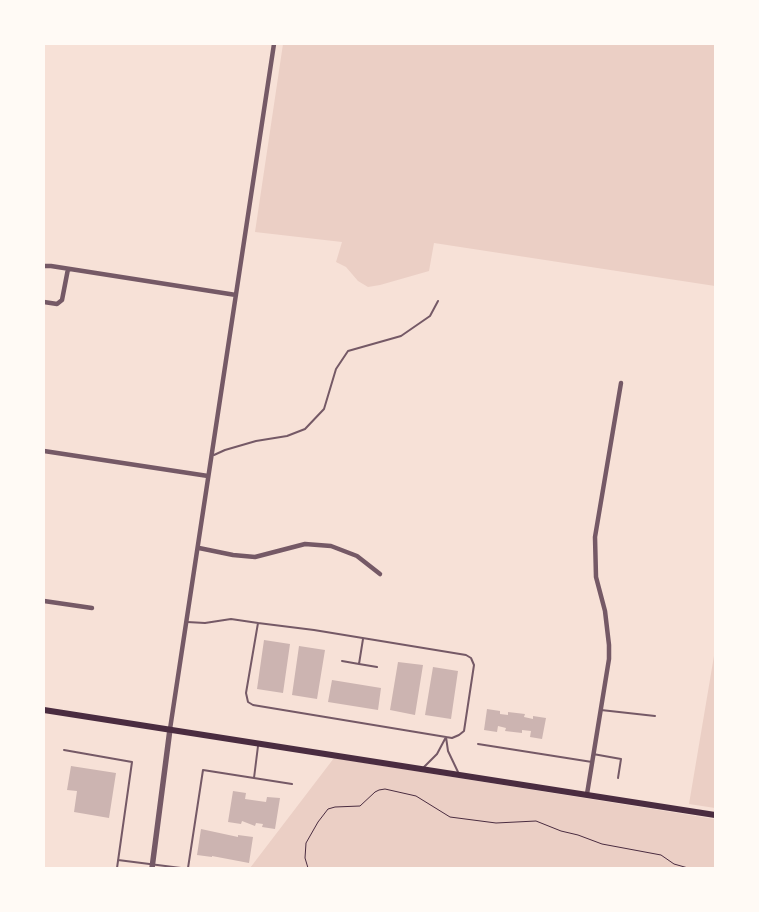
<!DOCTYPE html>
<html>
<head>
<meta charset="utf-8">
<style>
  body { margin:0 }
  #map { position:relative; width:759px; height:912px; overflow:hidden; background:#f7e1d7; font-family:Montserrat,sans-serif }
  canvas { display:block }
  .frame { position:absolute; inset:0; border:45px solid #fffaf5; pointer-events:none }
</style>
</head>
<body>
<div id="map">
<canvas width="759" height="912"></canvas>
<div class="frame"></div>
</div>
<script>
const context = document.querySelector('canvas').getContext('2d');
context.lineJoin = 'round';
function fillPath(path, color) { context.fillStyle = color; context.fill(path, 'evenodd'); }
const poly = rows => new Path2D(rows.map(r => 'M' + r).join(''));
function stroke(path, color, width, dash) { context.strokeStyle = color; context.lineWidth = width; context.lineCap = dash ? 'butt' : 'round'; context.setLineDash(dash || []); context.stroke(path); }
fillPath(poly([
  [283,44,715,44,715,286,434,243,429,271,380,285,368,287,358,281,346,267,336,262,342,242,255,232],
  [715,650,715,808,689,804],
  [334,758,715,819,715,868,250,868]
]), '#ebcfc5');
fillPath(poly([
  [264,640,290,644,283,693,257,689],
  [299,646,325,650,317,699,292,695],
  [398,662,423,665,415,715,390,710],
  [433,667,458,671,451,719,425,715],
  [332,680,381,688,378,710,328,702],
  [487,709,500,711,500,714,508,715,508,712,525,714,524,717,533,719,533,716,546,718,542,739,530,737,531,731,522,730,522,733,505,731,506,728,498,726,497,732,484,730],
  [71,766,116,773,109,818,74,812,77,791,67,790],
  [233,791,246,793,245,799,266,802,267,797,280,798,275,829,262,827,263,824,256,823,255,826,242,821,241,824,228,822],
  [201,829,238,837,238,835,253,837,249,863,212,856,212,857,197,855]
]), '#ccb4b1');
stroke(poly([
  [308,868,305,858,306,843,318,822,328,809,335,807,360,806,375,792,379,790,385,789,416,796,450,817,496,823,536,821,561,831,578,835,602,844,661,855,674,864,688,868]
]), '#4a2c40', 1);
stroke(poly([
  [214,455,225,450,256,441,287,436,305,429,324,409,336,369,348,351,401,336,430,316,438,301],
  [187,622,205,623,231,619,258,623,314,630,466,655,471,658,474,665,464,731,459,735,452,738,253,705,248,702,246,693,258,623],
  [342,661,359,664,363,639],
  [359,664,377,667],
  [601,710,655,716],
  [478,744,592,762],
  [64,750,132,762,117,868],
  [593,754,621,759,618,778],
  [423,768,437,754,446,737,448,751,458,772],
  [254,778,258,746],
  [118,860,181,868],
  [188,868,203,770,292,784]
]), '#755966', 2);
stroke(poly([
  [44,266,51,266,236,295],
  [44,302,57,304,62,300,68,269],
  [44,451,208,476],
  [199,548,233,555,255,557,305,544,331,546,357,556,380,574],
  [44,601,92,608],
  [170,729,274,44],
  [587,794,609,659,609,645,605,611,596,577,595,537,621,383]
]), '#755966', 4.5);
stroke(poly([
  [152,868,170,729]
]), '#755966', 5.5);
stroke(poly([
  [44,710,715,815]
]), '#4a2c40', 6);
</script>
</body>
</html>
